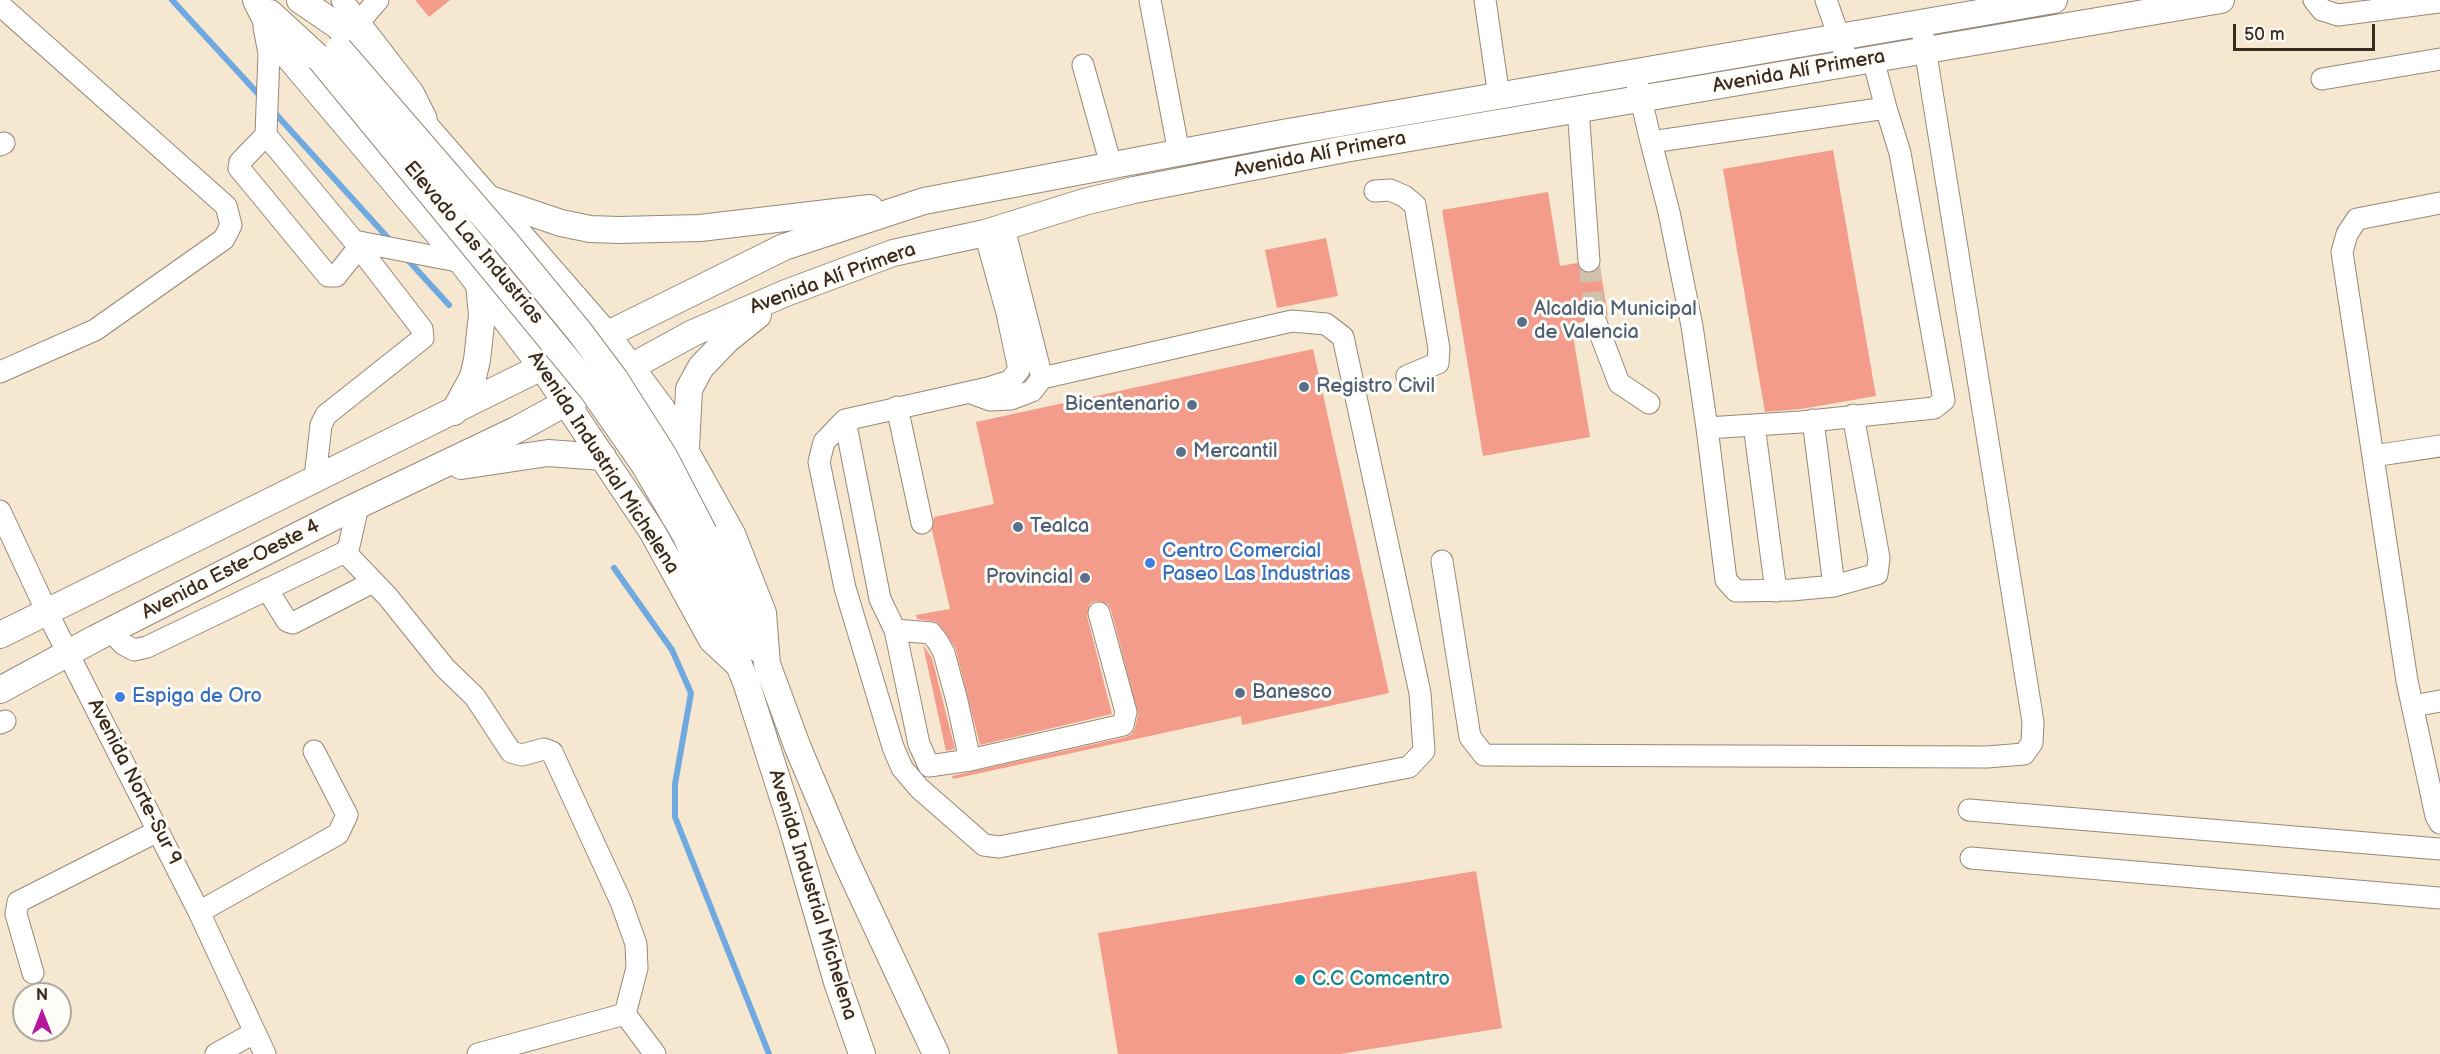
<!DOCTYPE html>
<html>
<head>
<meta charset="utf-8">
<style>
  body { margin:0 }
  #map { position:relative; width:2440px; height:1054px; overflow:hidden; background:#f5e7d0; font-family:"Balsamiq Sans",sans-serif }
  canvas { display:block }
  .north { position:absolute; left:12px; top:982px; width:60px; height:60px; box-sizing:border-box; background:#fdfcf7; border:2px solid #afa8a0; border-radius:50%; rotate:0deg; font-size:16px; font-weight:700; line-height:24px; text-align:center; color:#3b2a1e }
  .north::after { content:''; display:block; margin:auto; width:21px; height:27px; background:#b5179e; clip-path:polygon(50% 0,100% 100%,50% 72%,0 100%) }
  .scale { position:absolute; left:2233px; top:24px; width:142px; height:27px; box-sizing:border-box; border:3px solid #3b2a1e; border-top:0; padding-left:8px; font-size:18px; line-height:21px; white-space:nowrap; color:#3b2a1e; -webkit-text-stroke:4px #fdfcf7; paint-order:stroke }
</style>
</head>
<body>
<div id="map">
<canvas width="2440" height="1054"></canvas>
<div class="north">N</div>
<div class="scale">50 m</div>
</div>
<script>
const context = document.querySelector('canvas').getContext('2d');
context.lineJoin = 'round';
const poly = rows => new Path2D(rows.map(r => 'M' + r).join(''));
function stroke(path, color, width, dash) { context.strokeStyle = color; context.lineWidth = width; context.lineCap = dash ? 'butt' : 'round'; context.setLineDash(dash || []); context.stroke(path); }
function fillPath(path, color) { context.fillStyle = color; context.fill(path, 'evenodd'); }
function label(font, color, halo, rows, align = 'center') {
  context.font = font + ' "Balsamiq Sans",sans-serif'; context.lineWidth = 6; context.setLineDash([]); context.textBaseline = 'middle'; context.strokeStyle = halo; context.fillStyle = color; for (const [text, x, y, turn = 0] of rows) {
    context.save(); context.translate(x, y); context.rotate((+turn || 0) * Math.PI / 180); context.textAlign = isNaN(turn) ? turn : align; if (halo) context.strokeText(text, 0, 0); context.fillText(text, 0, 0); context.restore();
  }
}
stroke(poly([
  [172,0,261,97],
  [274,112,388,238],
  [407,259,449,305],
  [614,568,672,650,691,693,675,784,675,817,769,1054]
]), '#6fa9df', 6);
fillPath(poly([
  [415,0,450,0,429,17],
  [1833,150,1876,396,1801,409,1765,412,1723,169],
  [1548,192,1560,266,1577,263,1583,272,1589,274,1600,267,1608,317,1603,310,1591,308,1585,312,1583,322,1571,324,1590,437,1483,456,1442,210],
  [1326,238,1338,296,1277,308,1265,250],
  [1313,349,1389,693,1242,725,1241,716,953,779,952,776,1126,737,1132,734,1135,728,1138,714,1111,610,1108,604,1096,601,1090,604,1087,616,1112,714,980,745,955,647,937,622,917,619,916,615,950,609,932,530,934,517,994,504,976,422],
  [923,645,932,658,955,749,946,751],
  [1476,871,1502,1028,1340,1054,1118,1054,1098,933]
]), '#f49c8b');
stroke(poly([
  [1589,261,1595,320]
]), '#d0c1ac', 21, [21, 10]);
const minor = poly([
  [342,0,413,92,426,118],
  [1150,0,1179,153],
  [1485,0,1499,97],
  [1826,0,1844,51],
  [2314,0,2322,10,2338,15,2440,2],
  [0,5,226,206,231,225,224,239,95,330,0,372],
  [359,22,378,0],
  [264,27,269,53,266,135,354,241,422,329,423,338,326,415,321,425,315,478],
  [1873,59,1886,108],
  [1083,65,1111,165],
  [2322,79,2440,59],
  [1637,84,1641,99,1651,142,1669,212,1692,326,1707,428,1801,422,1934,408,1944,400,1900,153,1886,108,1651,142],
  [1578,108,1589,261],
  [266,135,240,162,239,168,328,276,336,276,359,247],
  [0,145,4,143],
  [1375,191,1390,190,1404,196,1415,205,1439,349,1438,363,1407,376],
  [2440,203,2357,219,2347,234,2342,252,2407,681,2436,816,2440,823],
  [985,233,1007,313,1019,370,1010,381,988,388,845,420,824,442,819,462,845,588,893,747,902,768,919,788,984,845,999,847,1409,767,1424,751,1420,693,1343,337,1326,324,1292,321,1042,378,1004,228],
  [354,241,462,262],
  [1595,320,1619,383,1649,403],
  [971,393,990,400,1011,399,1032,391,1042,378],
  [897,407,922,523],
  [845,420,880,599,895,630,931,633,938,642,944,653,957,701,970,760,1123,725,1126,712,1099,613],
  [1813,420,1834,586],
  [1754,425,1776,591],
  [1707,428,1726,580,1736,591,1791,590,1834,586,1877,574,1879,558,1853,415],
  [2373,456,2440,446],
  [0,511,47,612,199,912,265,1054],
  [345,552,388,597,445,668,475,697,511,752,522,755,544,749,552,752,621,902,636,944,637,968,625,1014],
  [1442,561,1470,737,1484,755,1987,757,2024,754,2032,743,2033,722,1921,23],
  [267,589,287,621,293,623,373,582],
  [895,630,919,744,929,766,970,760],
  [111,631,123,644,134,650,147,647,345,552,349,546,358,506],
  [2413,706,2440,701],
  [0,723,5,721],
  [1969,810,2440,849],
  [1971,858,2440,898],
  [199,912,338,834,347,815,314,751],
  [33,973,16,914,18,902,158,831],
  [216,1054,254,1033],
  [478,1054,625,1014,655,1054]
]);
const major = poly([
  [256,0,277,43,462,262,542,367,652,531,712,640,739,665],
  [300,0,338,26,607,335,662,409,732,534,763,613,767,664,798,748,845,859,936,1054],
  [270,13,320,59],
  [487,198,561,223,590,229,619,230,700,228,870,208],
  [454,412,473,377,477,360,482,315,479,284],
  [686,448,689,389,701,367,727,340,758,315],
  [461,466,548,453,603,457],
  [704,533,760,650],
  [686,536,746,682,792,826,837,982,862,1054],
  [0,635,784,247,924,201,1277,134,2054,0],
  [0,690,96,638,342,513,516,430,693,333,786,293,893,253,985,233,1084,202,1134,190,1345,149,2221,0]
]);
stroke(minor, '#988877', 23);
stroke(major, '#988877', 28);
stroke(minor, '#fff', 21);
stroke(major, '#fff', 26);
const majorBridge = poly([
  [339,49,505,241,579,331,615,379,664,456,704,533],
  [320,59,593,391,643,463,686,536]
]);
stroke(majorBridge, '#988877', 28, []);
stroke(majorBridge, '#fff', 26);
for (const [x, y, r, color] of [
  [1522,322,6,"#5c6f8a"],
  [1304,387,6,"#5c6f8a"],
  [1192,405,6,"#5c6f8a"],
  [1181,452,6,"#5c6f8a"],
  [1018,527,6,"#5c6f8a"],
  [1150,563,6,"#3f7fe0"],
  [1085,578,6,"#5c6f8a"],
  [1240,693,6,"#5c6f8a"],
  [120,697,6,"#3f7fe0"],
  [1300,980,6,"#0f9aa8"]
]) { const dot = new Path2D(); dot.arc(x, y, r, 0, 2 * Math.PI); context.fillStyle = color; context.fill(dot); stroke(dot, '#fdfcf7', 2); }
label('20px', '#3b2a1e', '#fdfcf7', [
  ["Avenida Alí Primera",1799,72,-10],
  ["Avenida Alí Primera",1320,155,-11],
  ["Elevado Las Industrias",473,243,50],
  ["Avenida Alí Primera",833,279,-20],
  ["Avenida Industrial Michelena",603,463,57],
  ["Avenida Este-Oeste 4",231,570,-27],
  ["Avenida Norte-Sur 9",134,782,63],
  ["Avenida Industrial Michelena",812,895,73]
]);
label('20px', '#4e5e75', '#fdfcf7', [
  ["Alcaldia Municipal",1534,310],
  ["de Valencia",1534,333],
  ["Registro Civil",1316,387],
  ["Bicentenario",1180,405,"right"],
  ["Mercantil",1193,452],
  ["Tealca",1030,527],
  ["Provincial",1073,578,"right"],
  ["Banesco",1252,693]
], 'left');
label('20px', '#366cbe', '#fdfcf7', [
  ["Centro Comercial",1162,552],
  ["Paseo Las Industrias",1162,575],
  ["Espiga de Oro",132,697]
], 'left');
label('20px', '#0d838f', '#fdfcf7', [
  ["C.C Comcentro",1312,980]
], 'left');
</script>
</body>
</html>
